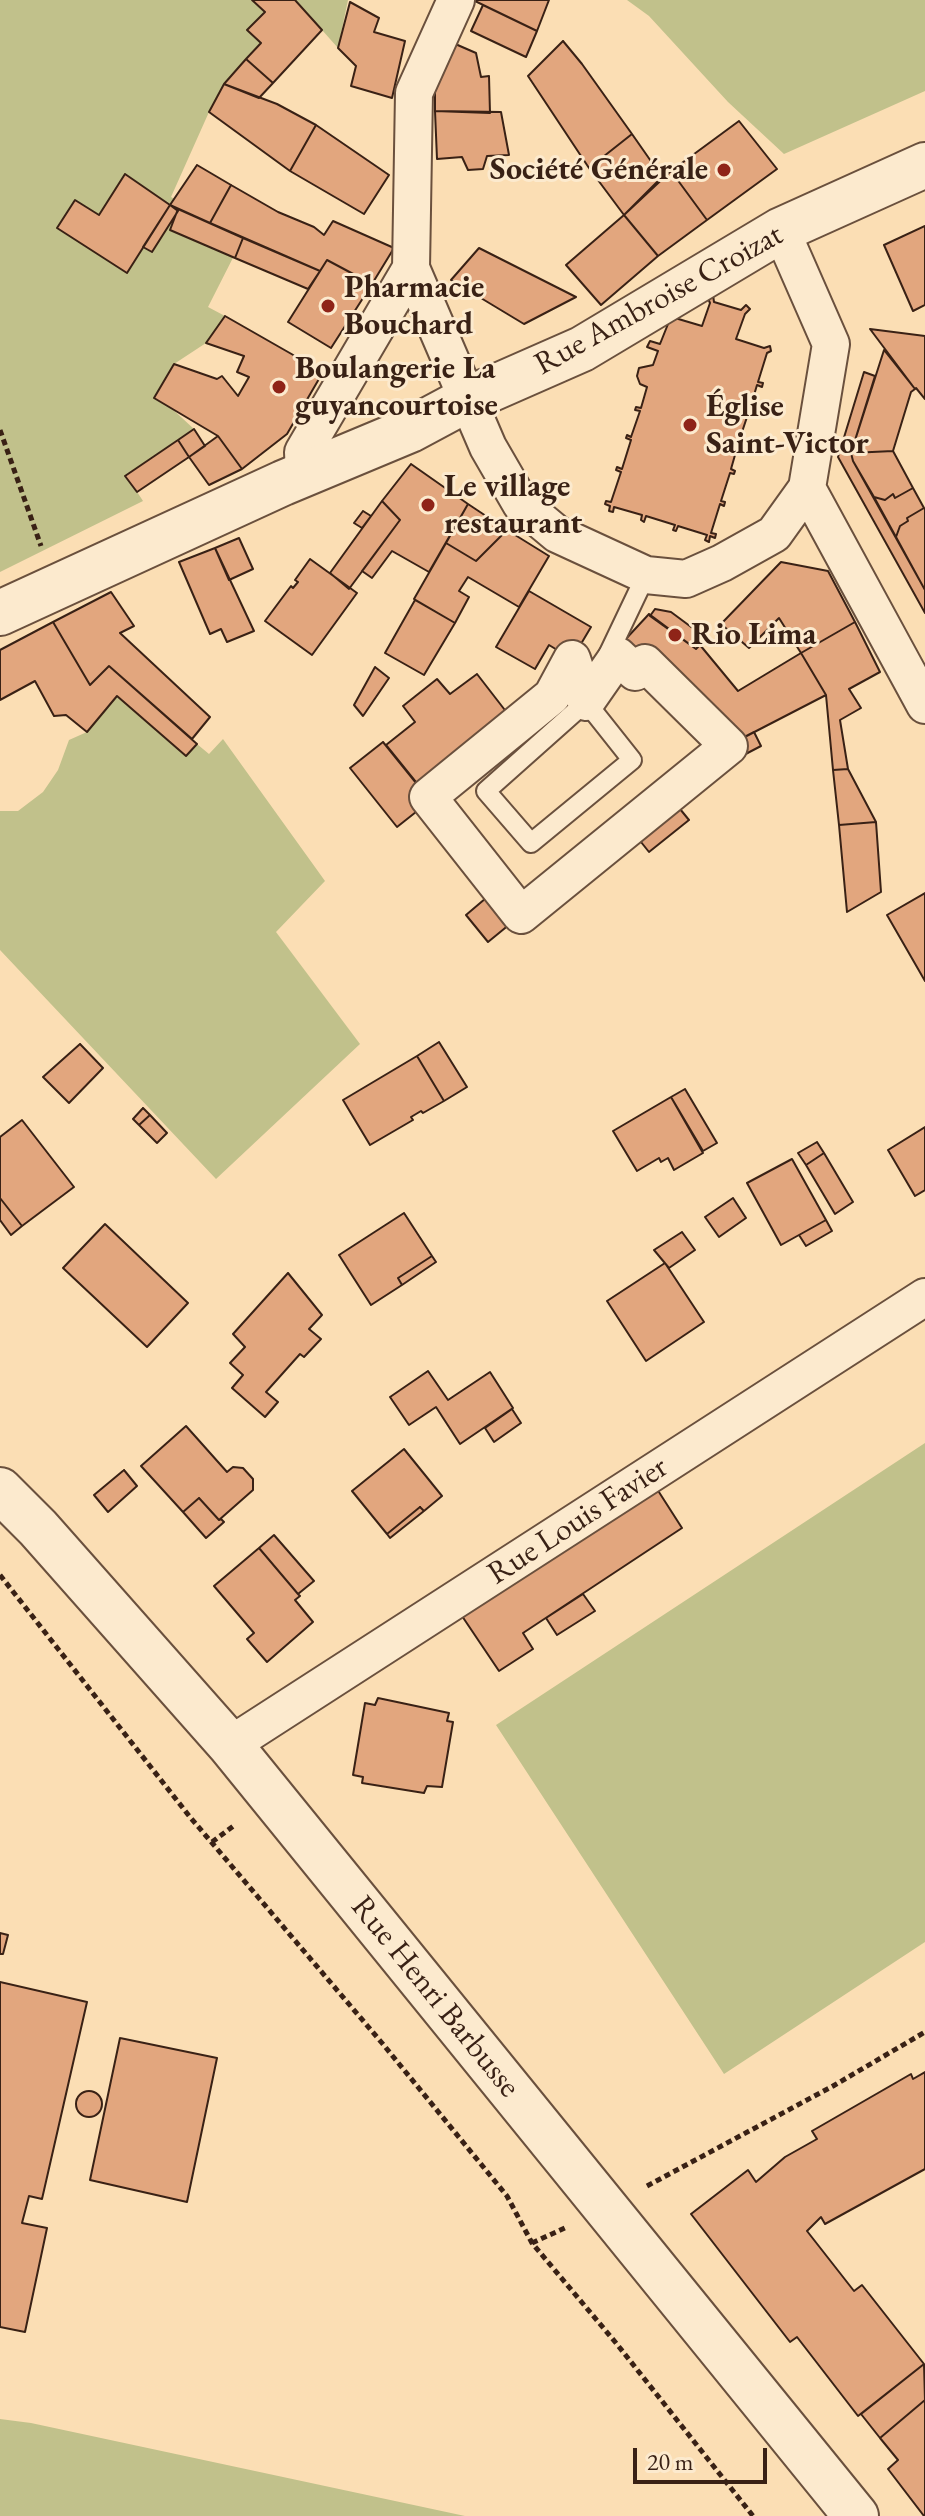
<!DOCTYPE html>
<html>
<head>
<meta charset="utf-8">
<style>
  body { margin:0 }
  #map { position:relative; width:925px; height:2516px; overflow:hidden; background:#fbdeb4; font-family:"EB Garamond",serif }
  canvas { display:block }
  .scale { position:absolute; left:633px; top:2448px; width:134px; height:36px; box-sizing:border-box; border:4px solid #392115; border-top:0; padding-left:10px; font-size:24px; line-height:28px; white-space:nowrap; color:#392115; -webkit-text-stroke:6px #fceace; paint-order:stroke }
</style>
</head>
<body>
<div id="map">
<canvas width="925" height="2516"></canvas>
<div class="scale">20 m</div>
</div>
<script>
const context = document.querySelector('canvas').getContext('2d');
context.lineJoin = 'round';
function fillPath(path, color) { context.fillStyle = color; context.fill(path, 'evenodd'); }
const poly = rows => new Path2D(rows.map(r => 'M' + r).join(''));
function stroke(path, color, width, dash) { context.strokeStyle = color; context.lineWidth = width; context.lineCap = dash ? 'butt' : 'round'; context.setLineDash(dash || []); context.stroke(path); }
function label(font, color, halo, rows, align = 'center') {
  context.font = font + ' "EB Garamond",serif'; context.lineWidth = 6; context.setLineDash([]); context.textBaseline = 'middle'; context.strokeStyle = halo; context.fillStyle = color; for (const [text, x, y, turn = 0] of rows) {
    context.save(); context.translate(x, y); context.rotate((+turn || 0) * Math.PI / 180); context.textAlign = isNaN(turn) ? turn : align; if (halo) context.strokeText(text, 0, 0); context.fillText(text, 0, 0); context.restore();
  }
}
fillPath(poly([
  [0,0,270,0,265,12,248,30,261,43,224,84,209,112,171,197,243,238,208,307,225,316,206,343,174,364,156,394,194,429,126,475,143,501,0,572],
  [295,0,348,0,338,48,322,30],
  [627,0,925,0,925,91,784,154,728,102,649,16],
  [117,696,186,755,197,744,209,754,223,739,325,881,276,932,360,1044,216,1179,0,950,0,811,18,811,43,792,58,770,69,740,87,732],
  [925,1443,925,1942,724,2074,496,1725],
  [0,2419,31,2423,465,2516,0,2516]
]), '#c1c18b');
const building = poly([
  [252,0,295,0,322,30,273,83,246,59,261,43,247,30,265,12,252,0],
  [473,0,549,0,537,31,473,0],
  [350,2,379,18,374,32,405,41,392,98,351,86,356,66,338,48,350,2],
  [483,5,537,31,526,57,471,31,483,5],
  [563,41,582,64,632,134,589,168,528,76,563,41],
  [453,43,476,53,481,77,489,76,490,113,435,111,435,80,453,43],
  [246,59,273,83,259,98,224,84,246,59],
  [224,84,277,104,316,125,290,171,209,112,224,84],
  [435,111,501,112,509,155,487,156,483,169,468,170,462,157,437,159,435,111],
  [739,121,777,169,707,220,671,171,739,121],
  [316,125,389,175,364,214,290,171,316,125],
  [632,134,662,177,624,215,589,168,632,134],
  [197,165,231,185,210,223,170,205,197,165],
  [671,171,707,220,658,256,624,215,671,171],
  [125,174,170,205,127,273,57,228,75,200,99,215,125,174],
  [231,185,278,212,314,227,324,235,333,221,394,248,372,284,327,260,320,271,210,223,231,185],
  [170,205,178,211,152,252,143,247,170,205],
  [178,209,243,238,235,258,170,230,178,209],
  [624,215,658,256,601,305,566,265,624,215],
  [925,226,925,305,913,311,884,245,925,226],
  [243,238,320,271,308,289,235,258,243,238],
  [479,248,576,297,524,324,451,280,479,248],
  [327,260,372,284,331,348,288,322,327,260],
  [713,295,714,302,741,310,746,305,750,309,745,314,736,339,764,348,770,346,771,351,767,353,758,382,763,383,762,387,757,385,749,412,754,412,753,415,748,414,740,438,745,439,744,442,739,441,731,469,735,471,734,474,730,473,721,501,725,502,724,506,720,504,711,533,716,534,715,538,710,536,709,542,705,540,707,535,678,526,676,531,673,530,675,525,646,516,644,522,641,520,642,515,614,507,613,512,609,511,610,506,605,504,606,501,611,502,621,472,616,470,617,467,622,469,631,440,626,438,627,435,631,437,640,411,635,410,636,407,641,408,647,387,640,384,637,376,639,368,653,365,658,351,647,347,650,341,660,344,670,319,675,318,702,326,710,303,707,296,713,295],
  [225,316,323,372,287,434,242,469,218,436,154,398,174,364,217,379,222,376,238,396,249,377,237,372,244,356,206,343,225,316],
  [870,329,925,336,925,399,916,388,915,389,870,329],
  [884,350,915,389,911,392,893,451,851,453,884,350],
  [864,372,875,376,851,453,853,461,925,590,925,613,838,457,864,372],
  [194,429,205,446,189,457,178,440,194,429],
  [218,436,242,469,209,485,189,457,218,436],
  [178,440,189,457,137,492,125,476,178,440],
  [893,451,913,488,895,498,893,494,885,500,874,497,853,461,851,453,893,451],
  [411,464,468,504,429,572,392,551,372,578,362,571,400,520,382,501,411,464],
  [913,488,924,508,907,518,908,521,900,526,896,537,874,497,885,500,893,494,895,498,913,488],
  [382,501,400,520,349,589,330,573,382,501],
  [468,504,507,530,476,561,446,543,468,504],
  [924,508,925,509,925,590,896,537,900,526,908,521,907,518,924,508],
  [363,511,371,516,362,528,354,523,363,511],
  [507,530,549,556,519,607,468,577,459,591,469,597,455,623,414,599,446,543,476,561,507,530],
  [239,538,253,569,229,580,215,548,239,538],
  [215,548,254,631,227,642,221,629,210,634,179,562,215,548],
  [310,559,357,593,312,655,265,621,291,586,293,588,298,582,295,580,310,559],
  [781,562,828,571,855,622,801,653,779,618,749,648,721,624,781,562],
  [529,591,591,627,572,659,549,645,535,669,496,647,529,591],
  [111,592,134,626,120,633,210,717,192,739,109,666,90,685,53,622,111,592],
  [415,600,455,623,424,675,385,653,415,600],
  [655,609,671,612,706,638,696,649,650,616,655,609],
  [649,614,696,649,700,645,738,691,801,653,826,695,735,742,623,642,649,614],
  [53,622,90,685,109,666,197,744,186,756,117,696,87,732,66,715,54,716,35,681,0,700,0,650,53,622],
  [855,622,880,672,849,689,861,708,840,720,848,769,833,770,826,695,801,653,855,622],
  [375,667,389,678,363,716,354,705,375,667],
  [477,674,518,727,428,797,386,745,415,722,403,706,437,679,450,694,477,674],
  [754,732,761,746,738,758,735,742,754,732],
  [383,742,425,794,421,808,397,827,350,768,383,742],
  [848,769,876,822,839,825,833,770,848,769],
  [680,809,689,820,649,852,629,827,680,809],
  [876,822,881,892,847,912,839,825,876,822],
  [499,887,521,915,488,942,466,915,499,887],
  [925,893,925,981,887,915,925,893],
  [439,1042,467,1087,444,1101,417,1056,439,1042],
  [80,1044,103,1068,69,1103,43,1077,80,1044],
  [417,1056,444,1101,423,1113,421,1111,411,1117,413,1120,370,1145,343,1100,417,1056],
  [685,1089,717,1143,703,1151,671,1097,685,1089],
  [671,1097,703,1153,674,1170,668,1158,661,1162,659,1158,637,1171,613,1131,671,1097],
  [143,1108,150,1115,139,1125,133,1119,143,1108],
  [150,1115,167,1133,157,1143,139,1125,150,1115],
  [22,1120,74,1187,22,1226,0,1198,0,1137,22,1120],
  [925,1127,925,1190,915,1196,888,1150,925,1127],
  [817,1142,824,1153,806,1165,798,1153,817,1142],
  [824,1153,853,1202,835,1214,806,1165,824,1153],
  [792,1159,826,1220,781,1245,747,1183,792,1159],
  [0,1198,22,1226,11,1235,0,1220,0,1198],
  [733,1198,746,1218,719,1237,705,1217,733,1198],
  [404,1213,432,1256,398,1278,402,1285,371,1305,339,1255,404,1213],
  [826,1220,832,1231,806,1246,799,1235,826,1220],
  [105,1224,188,1303,147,1347,63,1268,105,1224],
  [682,1232,695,1250,669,1268,654,1250,682,1232],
  [432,1256,436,1262,402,1285,398,1278,432,1256],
  [665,1263,704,1322,646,1361,607,1301,665,1263],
  [288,1273,322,1315,309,1329,321,1339,304,1357,300,1354,266,1392,278,1402,265,1417,232,1388,243,1375,230,1363,245,1347,233,1334,288,1273],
  [428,1371,448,1400,490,1372,513,1408,460,1444,436,1407,409,1425,390,1397,428,1371],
  [512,1409,521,1423,494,1442,485,1428,512,1409],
  [186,1426,227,1472,233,1467,243,1468,253,1479,253,1490,219,1520,199,1498,183,1512,141,1466,186,1426],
  [404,1449,442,1496,424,1511,420,1507,387,1534,352,1491,404,1449],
  [124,1470,137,1486,108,1512,94,1495,124,1470],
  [657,1489,682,1528,523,1633,533,1649,499,1671,462,1616,657,1489],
  [199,1498,219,1520,221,1519,224,1522,206,1538,183,1512,199,1498],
  [420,1507,424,1511,390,1538,387,1534,420,1507],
  [274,1535,314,1581,298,1594,259,1548,274,1535],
  [259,1548,298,1594,300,1596,295,1600,313,1622,267,1662,247,1639,254,1633,214,1586,259,1548],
  [583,1594,595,1611,557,1635,546,1618,583,1594],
  [378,1698,449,1713,447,1721,453,1722,442,1787,427,1786,424,1793,362,1783,363,1777,353,1775,365,1703,375,1705,378,1698],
  [0,1933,8,1935,3,1954,0,1954,0,1933],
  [0,1982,87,2002,42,2199,29,2196,22,2223,47,2228,25,2332,0,2327,0,1982],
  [120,2038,217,2058,187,2202,90,2180,120,2038],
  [925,2072,925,2169,825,2224,821,2217,807,2231,854,2291,862,2285,924,2364,858,2416,797,2337,790,2342,691,2214,748,2170,756,2182,785,2157,817,2139,812,2131,911,2074,913,2079,925,2072],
  '76 2104a13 13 0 1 1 26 0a13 13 0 1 1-26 0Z',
  [924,2364,925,2400,880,2438,861,2414,924,2364],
  [925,2400,925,2516,924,2516,888,2469,898,2460,880,2438,925,2400]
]);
fillPath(building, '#e2a67e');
stroke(building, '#392115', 2);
const service = poly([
  [606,659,646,575],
  [586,702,632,760,531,843,486,791,586,702,588,697]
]);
const minor = poly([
  [456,0,414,93,411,268,488,447,521,504,557,534,646,575,686,579,722,563,774,534,807,488,831,344,781,230],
  [304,475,303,452,411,268],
  [807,488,925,705],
  [618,656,635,672,645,663,729,746,521,915,428,797,552,696,572,659,586,702,618,656],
  [230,1745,925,1297]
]);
const tertiary = poly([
  [0,613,283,483,410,430,466,400,582,349,781,230,925,165],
  [0,1490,38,1528,230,1745,856,2516]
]);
stroke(service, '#6a503d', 22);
stroke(minor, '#6a503d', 40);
stroke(tertiary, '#6a503d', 48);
stroke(poly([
  [0,430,41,546],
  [0,1575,190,1817,382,2043,507,2196,532,2243,616,2343,753,2516],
  [212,1842,236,1824],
  [647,2186,833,2086,925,2032],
  [532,2243,567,2227]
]), '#392115', 5, [6, 4]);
stroke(service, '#fceace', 18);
stroke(minor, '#fceace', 36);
stroke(tertiary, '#fceace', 44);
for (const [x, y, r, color] of [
  [724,170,8,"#8f2418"],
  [328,306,8,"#8f2418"],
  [279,387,8,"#8f2418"],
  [690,425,8,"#8f2418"],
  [428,505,8,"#8f2418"],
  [675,635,8,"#8f2418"]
]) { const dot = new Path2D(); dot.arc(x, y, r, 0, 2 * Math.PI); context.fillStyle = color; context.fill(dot); stroke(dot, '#fceace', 3); }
label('bold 32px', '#392115', '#fceace', [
  ["Société Générale",708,170,"right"],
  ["Pharmacie",344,288],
  ["Bouchard",344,325],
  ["Boulangerie La",295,369],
  ["guyancourtoise",295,406],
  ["Église",706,407],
  ["Saint-Victor",706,444],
  ["Le village",444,487],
  ["restaurant",444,524],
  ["Rio Lima",691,635]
], 'left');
label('32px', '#392115', '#fceace', [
  ["Rue Ambroise Croizat",659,300,-29],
  ["Rue Louis Favier",578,1521,-33],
  ["Rue Henri Barbusse",435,1997,51]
]);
</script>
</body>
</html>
